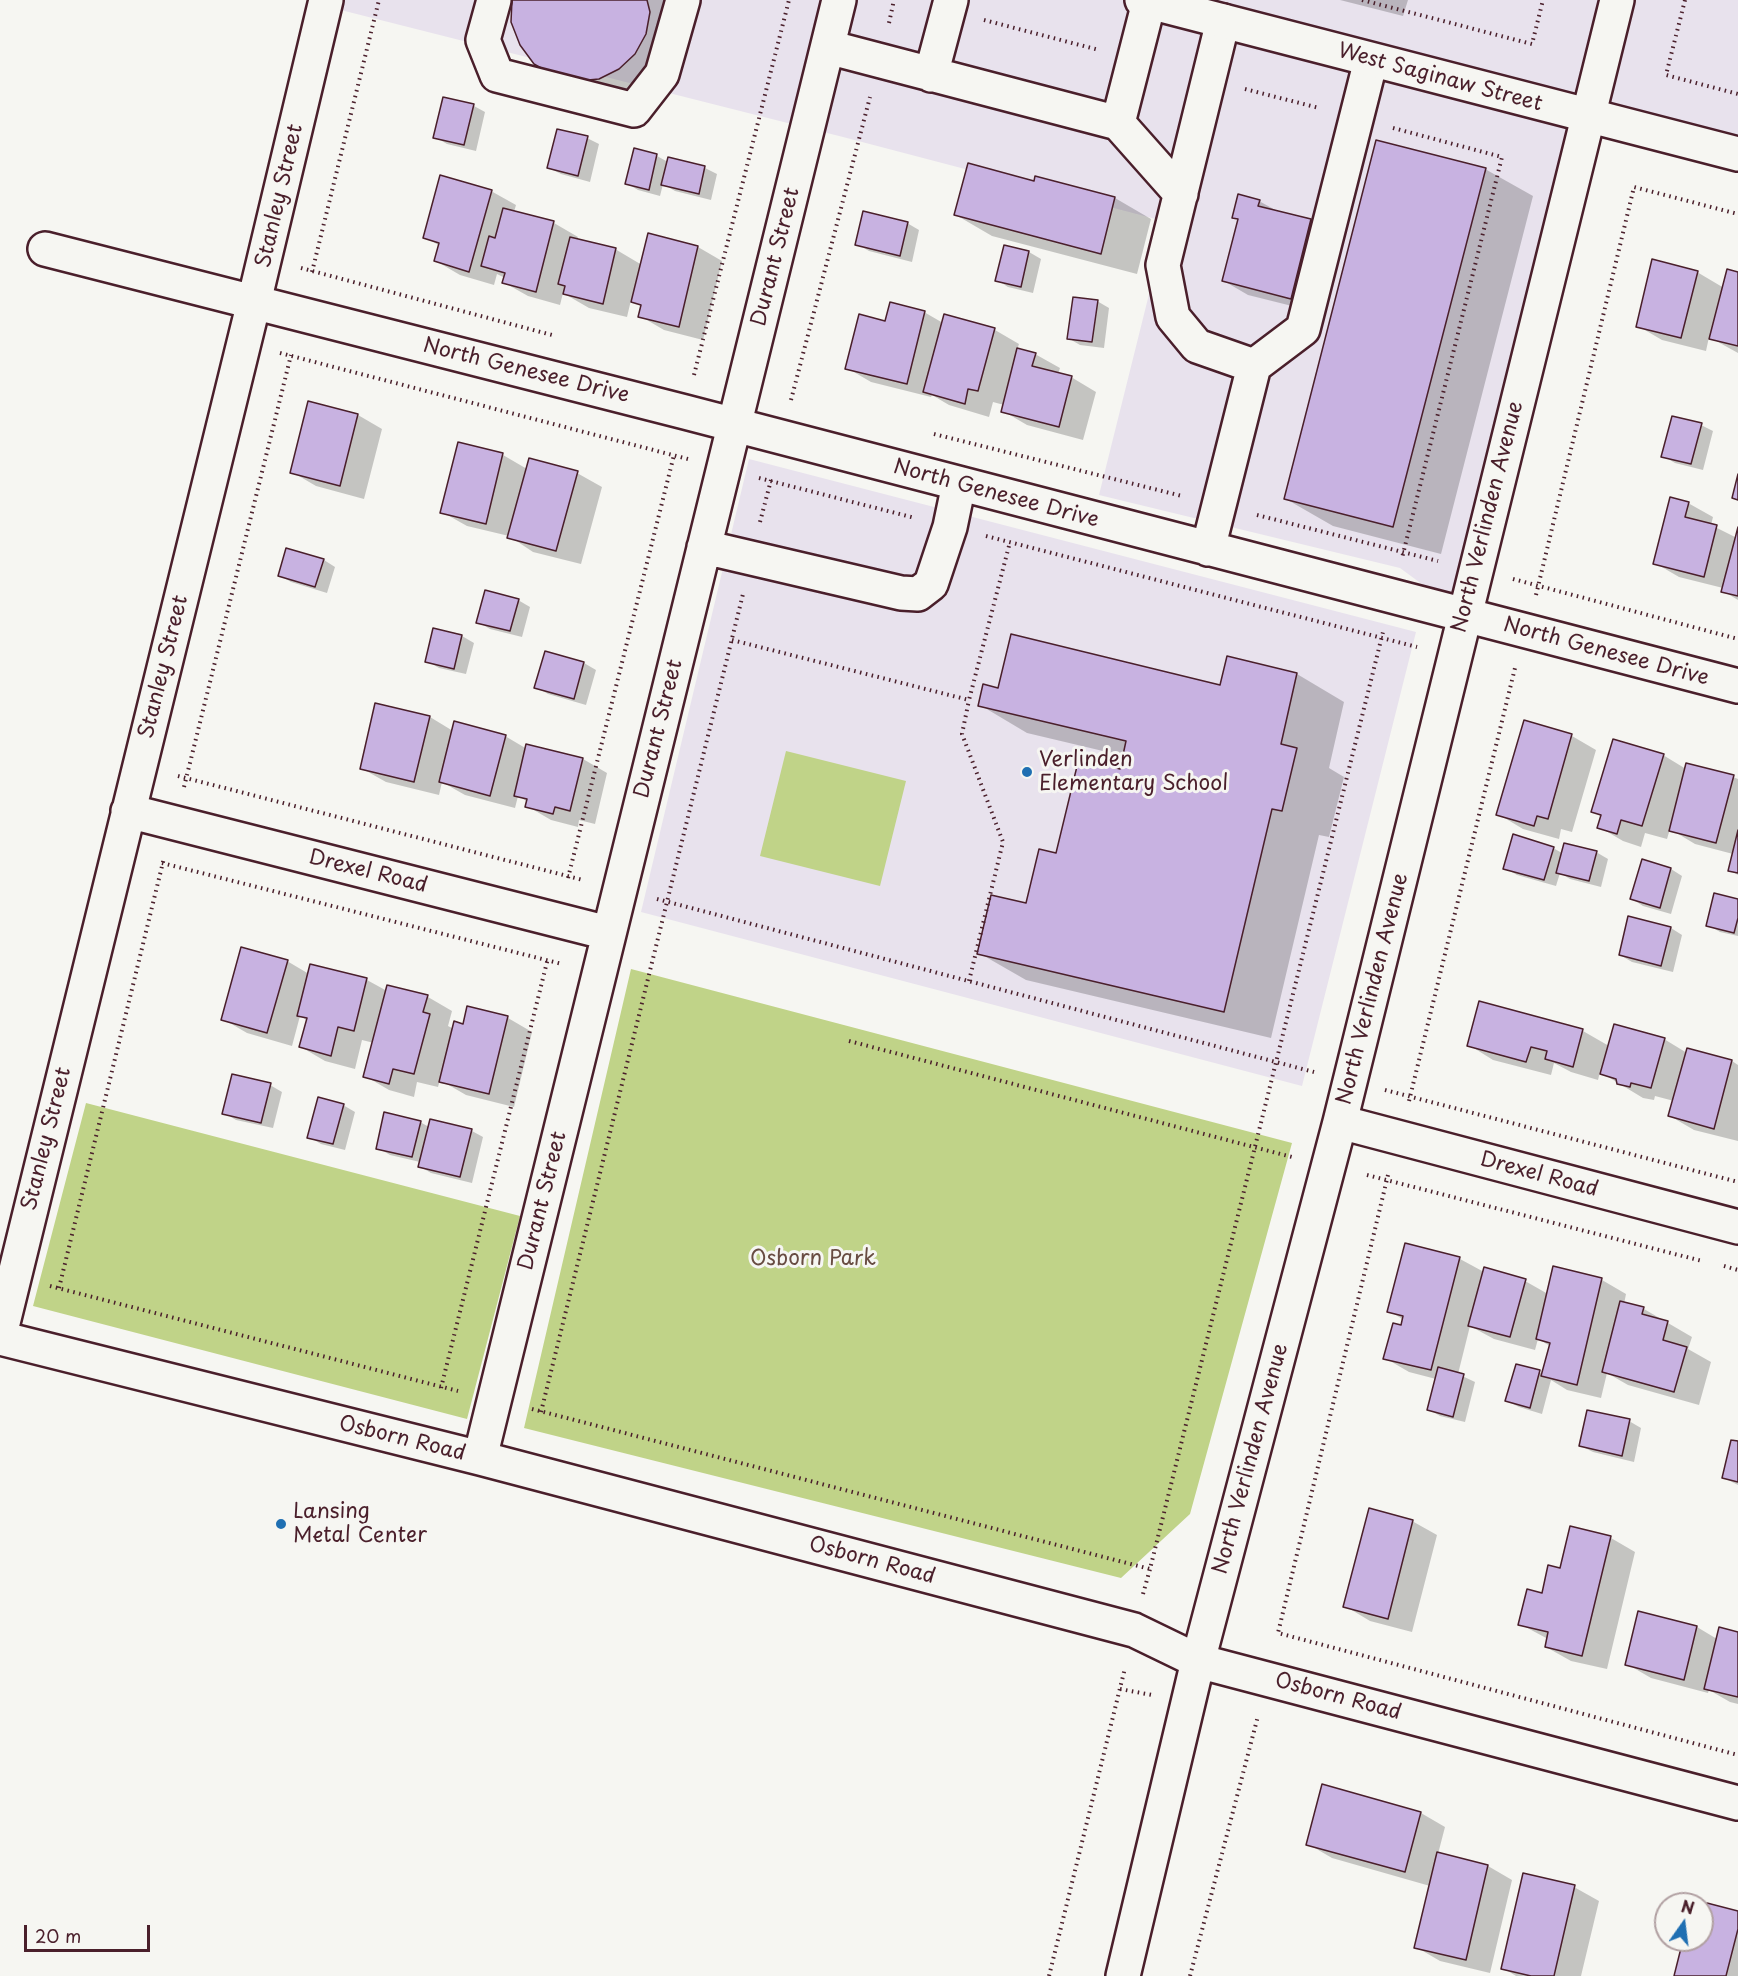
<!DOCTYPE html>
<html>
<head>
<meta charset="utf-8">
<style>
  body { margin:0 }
  #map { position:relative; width:1738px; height:1976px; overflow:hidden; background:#f6f6f2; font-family:"Playpen Sans",sans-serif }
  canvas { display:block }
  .north { position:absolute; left:1654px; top:1892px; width:60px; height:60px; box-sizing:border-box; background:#f6f6f2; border:2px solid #b1a0a2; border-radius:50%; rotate:14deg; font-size:16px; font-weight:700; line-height:24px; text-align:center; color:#4a1f2b }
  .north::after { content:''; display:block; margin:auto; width:21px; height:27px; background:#1f6fb2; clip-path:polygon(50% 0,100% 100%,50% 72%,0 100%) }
  .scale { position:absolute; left:24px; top:1925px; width:126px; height:27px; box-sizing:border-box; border:3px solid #4a1f2b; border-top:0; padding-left:8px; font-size:18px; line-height:21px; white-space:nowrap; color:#4a1f2b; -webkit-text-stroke:4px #f6f6f2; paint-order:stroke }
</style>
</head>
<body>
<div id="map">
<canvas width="1738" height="1976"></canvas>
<div class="north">N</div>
<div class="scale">20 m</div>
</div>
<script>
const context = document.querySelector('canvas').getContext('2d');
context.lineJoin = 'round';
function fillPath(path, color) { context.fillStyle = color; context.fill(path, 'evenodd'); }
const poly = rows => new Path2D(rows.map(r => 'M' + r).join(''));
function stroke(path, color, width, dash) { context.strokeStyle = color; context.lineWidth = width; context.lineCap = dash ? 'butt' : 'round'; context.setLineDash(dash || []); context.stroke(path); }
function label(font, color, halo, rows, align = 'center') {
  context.font = font + ' "Playpen Sans",sans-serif'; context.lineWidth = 6; context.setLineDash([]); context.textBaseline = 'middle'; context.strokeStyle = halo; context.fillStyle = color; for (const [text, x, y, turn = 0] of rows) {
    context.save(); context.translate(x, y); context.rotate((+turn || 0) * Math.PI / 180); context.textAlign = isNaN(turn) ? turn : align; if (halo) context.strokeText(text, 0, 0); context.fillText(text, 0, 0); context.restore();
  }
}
fillPath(poly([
  [326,0,1738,0,1738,155,1588,116,1464,615,1400,568,1099,495,1167,222,843,137,325,6],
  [749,459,1416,632,1302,1086,641,912]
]), '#e8e2ed');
fillPath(poly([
  [786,751,906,781,880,886,760,856],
  [631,969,1292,1143,1190,1514,1121,1578,524,1428],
  [86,1103,520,1216,467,1419,33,1306]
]), '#c0d388');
fillPath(poly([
  [514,0,683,0,656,90,593,97],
  [1340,0,1408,0,1403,16],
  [474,106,485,112,476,151,447,144,435,137],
  [587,138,599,144,590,182,561,174,549,168],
  [635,150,657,156,668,162,669,159,705,168,717,174,711,200,675,191,663,184,660,196,638,190,626,183],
  [1485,169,1533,196,1441,554,1333,526,1286,499],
  [1036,178,1115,198,1151,219,1137,274,992,236,956,215,1035,182],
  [491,191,516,205,514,212,554,223,578,237,577,241,615,249,642,265,698,247,722,261,703,340,664,330,640,316,642,307,631,300,627,317,589,308,563,293,560,305,528,296,503,282,505,278,497,274,494,285,460,275,436,261,440,246,425,237],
  [1259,201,1279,212,1310,220,1335,234,1316,312,1248,295,1224,281,1239,220,1234,217],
  [907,223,919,230,912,262,869,251,857,244],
  [1005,247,1029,252,1041,259,1033,293,1008,287,997,280],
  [1697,272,1724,288,1738,274,1738,353,1709,337,1706,351,1662,340,1638,326],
  [1097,301,1109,308,1104,348,1080,345,1068,338],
  [924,312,943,323,945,316,995,330,1019,344,1017,350,1035,354,1060,368,1058,374,1071,377,1096,392,1083,440,1027,425,1003,411,1004,405,993,402,989,417,949,405,932,395,931,397,871,382,847,368,886,323],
  [358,415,382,429,364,499,316,486,292,472],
  [1701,425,1713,431,1703,470,1675,463,1663,456],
  [459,444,503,455,527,469,577,473,602,487,581,564,533,552,509,536,467,526,442,512],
  [1688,503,1713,517,1711,525,1737,538,1738,533,1738,600,1723,591,1723,588,1679,577,1655,563],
  [287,550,324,560,335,567,327,593,291,582,279,575],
  [518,600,530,607,522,637,490,629,478,622],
  [434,630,462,636,474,643,466,674,439,668,427,661],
  [546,653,584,663,596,670,586,705,548,694,536,687],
  [1228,658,1297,674,1344,702,1329,768,1344,777,1329,837,1319,835,1271,1038,1026,980,979,953,1027,905,1058,855,1121,771,1124,756,1027,733,980,705,999,690,1221,686],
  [430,717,453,731,505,736,527,749,583,759,607,773,595,824,579,820,578,827,551,820,527,806,528,802,518,796,515,808,465,795,442,782,439,795,386,782,361,768],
  [1572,736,1596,750,1572,832,1561,829,1559,839,1523,829,1498,814],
  [1663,755,1686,769,1733,777,1738,779,1738,875,1729,870,1733,854,1695,844,1670,829,1667,839,1645,833,1641,847,1623,841,1599,827,1602,817,1593,812],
  [1553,848,1562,853,1596,852,1608,859,1601,887,1570,879,1560,873,1556,886,1517,875,1505,868],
  [1671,869,1682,876,1671,914,1643,906,1632,899],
  [1738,901,1738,936,1720,932,1708,925],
  [1629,918,1671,928,1682,935,1673,972,1632,962,1620,955],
  [287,961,309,974,311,966,367,980,387,991,389,986,428,997,452,1011,448,1026,454,1029,464,1025,468,1008,508,1018,532,1032,514,1107,466,1095,440,1080,438,1087,417,1082,414,1097,389,1090,365,1076,374,1043,362,1040,355,1069,325,1061,301,1047,308,1021,300,1016,292,1046,247,1033,223,1019],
  [1480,1003,1583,1031,1609,1046,1664,1039,1687,1053,1688,1050,1732,1061,1738,1065,1738,1141,1694,1130,1670,1116,1674,1101,1655,1096,1654,1100,1643,1098,1600,1072,1598,1080,1571,1072,1554,1063,1551,1075,1493,1060,1469,1045],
  [270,1085,282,1092,273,1128,236,1120,224,1113],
  [343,1105,355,1112,345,1150,321,1144,309,1137],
  [420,1122,429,1127,472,1131,483,1137,472,1183,431,1173,419,1166,420,1162,390,1155,378,1148],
  [1406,1244,1460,1259,1484,1272,1525,1281,1548,1294,1554,1268,1602,1280,1626,1294,1624,1304,1644,1309,1692,1337,1688,1349,1711,1362,1699,1405,1628,1385,1607,1373,1601,1398,1567,1390,1551,1380,1542,1414,1519,1407,1507,1401,1539,1372,1543,1374,1550,1346,1538,1339,1535,1350,1494,1339,1470,1326,1458,1374,1475,1382,1465,1422,1440,1416,1428,1409,1436,1379,1409,1372,1385,1358,1402,1327,1404,1320,1389,1311],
  [1629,1421,1641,1428,1634,1462,1593,1452,1581,1446],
  [1738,1443,1738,1485,1724,1478],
  [1412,1521,1437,1535,1412,1632,1370,1621,1345,1606],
  [1571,1528,1611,1538,1635,1552,1607,1669,1571,1661,1546,1647,1548,1639,1520,1624,1561,1570],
  [1697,1627,1717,1639,1738,1633,1738,1704,1730,1702,1709,1690,1708,1693,1651,1678,1627,1664],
  [1324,1786,1421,1813,1445,1827,1438,1854,1488,1866,1512,1880,1490,1973,1440,1961,1416,1947,1430,1886,1332,1858,1308,1844],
  [1574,1887,1599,1901,1581,1976,1516,1976,1503,1968],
  [1738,1913,1738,1976,1675,1976,1684,1940,1702,1940,1702,1919]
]), '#0003');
const building = poly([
  [512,0,647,0,650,12,646,34,635,54,619,69,599,79,577,81,555,76,534,64,520,45,511,22,512,0],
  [443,97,474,104,464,145,433,138,443,97],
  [557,129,588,136,578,176,547,168,557,129],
  [1376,140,1486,168,1393,527,1284,499,1376,140],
  [634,148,657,154,649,190,625,184,634,148],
  [668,157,705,166,699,194,661,185,668,157],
  [968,163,1034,181,1035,176,1115,197,1101,254,954,215,968,163],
  [440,175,492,190,469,272,434,261,439,243,423,238,440,175],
  [1238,194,1260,200,1258,206,1311,219,1291,299,1222,281,1238,219,1232,218,1238,194],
  [503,208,554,221,536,292,502,283,505,273,481,266,489,236,495,238,503,208],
  [863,211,908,222,900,256,855,245,863,211],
  [648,233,698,246,679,327,638,317,641,305,631,302,648,233],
  [570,237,616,248,603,304,563,294,565,286,558,284,570,237],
  [1004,245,1029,251,1021,287,995,281,1004,245],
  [1652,259,1698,271,1681,338,1636,327,1652,259],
  [1727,269,1738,272,1738,346,1709,339,1727,269],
  [1073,297,1098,300,1092,342,1067,339,1073,297],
  [890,302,925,311,907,384,845,369,859,314,885,321,890,302],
  [944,314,995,328,978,391,968,389,965,404,923,392,944,314],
  [1017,348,1036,353,1032,366,1072,376,1059,427,1001,412,1017,348],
  [308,401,358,414,340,486,290,473,308,401],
  [1672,416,1702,423,1691,464,1661,457,1672,416],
  [458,442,503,453,486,524,440,513,458,442],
  [529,458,578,471,556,551,507,538,529,458],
  [1738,474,1738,500,1732,498,1738,474],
  [1670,497,1689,502,1685,517,1717,525,1704,577,1653,564,1670,497],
  [1738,527,1738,596,1721,592,1738,527],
  [286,548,324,559,315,587,278,576,286,548],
  [485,590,519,599,510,631,476,623,485,590],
  [433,628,462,635,454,669,425,662,433,628],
  [1011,634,1220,685,1227,656,1297,673,1281,744,1297,748,1282,811,1272,809,1224,1012,977,954,991,895,1026,903,1039,849,1056,853,1079,758,1120,769,1126,741,978,706,983,684,998,688,1011,634],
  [545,651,584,662,574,699,534,688,545,651],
  [375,703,430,716,414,782,360,769,375,703],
  [1524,720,1572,734,1548,819,1537,816,1534,826,1496,815,1524,720],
  [454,721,506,735,490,796,439,782,454,721],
  [1613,739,1664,754,1642,826,1621,820,1617,834,1597,828,1601,815,1591,812,1613,739],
  [526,744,583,758,570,811,555,807,553,814,525,807,527,799,514,796,526,744],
  [1686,763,1734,775,1716,843,1669,831,1686,763],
  [1738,830,1738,873,1728,871,1738,830],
  [1513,834,1554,847,1544,880,1503,869,1513,834],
  [1564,843,1597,851,1589,881,1556,873,1564,843],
  [1642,859,1671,868,1660,908,1630,899,1642,859],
  [1714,893,1738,899,1738,918,1734,933,1706,926,1714,893],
  [1628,916,1671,927,1661,966,1619,955,1628,916],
  [241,947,288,960,267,1033,221,1020,241,947],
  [310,964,367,978,354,1031,338,1027,331,1056,299,1047,307,1018,297,1016,310,964],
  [387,985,428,995,423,1012,430,1014,414,1074,393,1069,389,1084,363,1077,387,985],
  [1479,1001,1583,1029,1573,1067,1545,1059,1547,1051,1531,1047,1526,1062,1467,1046,1479,1001],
  [467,1006,508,1016,489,1094,439,1082,454,1021,463,1024,467,1006],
  [1614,1024,1665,1038,1651,1088,1631,1083,1630,1087,1617,1084,1616,1079,1600,1074,1614,1024],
  [1687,1048,1732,1060,1714,1129,1668,1116,1687,1048],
  [232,1074,271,1083,261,1123,222,1114,232,1074],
  [318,1097,344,1104,333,1144,307,1138,318,1097],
  [384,1112,421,1121,412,1157,376,1149,384,1112],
  [430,1119,472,1129,460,1177,418,1167,430,1119],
  [1405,1243,1460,1257,1431,1370,1383,1359,1393,1323,1401,1325,1403,1316,1387,1312,1405,1243],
  [1553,1266,1602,1278,1577,1385,1541,1376,1550,1343,1536,1339,1553,1266],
  [1484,1267,1526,1279,1510,1337,1468,1326,1484,1267],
  [1620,1301,1644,1307,1642,1314,1668,1321,1663,1340,1687,1347,1674,1392,1602,1372,1620,1301],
  [1516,1364,1540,1370,1530,1408,1505,1401,1516,1364],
  [1438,1367,1464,1374,1453,1417,1427,1410,1438,1367],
  [1587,1410,1630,1419,1622,1456,1579,1446,1587,1410],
  [1731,1440,1738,1441,1738,1482,1722,1478,1731,1440],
  [1369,1508,1413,1520,1388,1619,1343,1607,1369,1508],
  [1570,1526,1611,1536,1582,1656,1545,1647,1548,1632,1518,1625,1527,1589,1542,1593,1548,1565,1560,1568,1570,1526],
  [1638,1611,1697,1626,1684,1680,1625,1665,1638,1611],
  [1719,1627,1738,1632,1738,1697,1704,1689,1719,1627],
  [1322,1784,1421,1812,1405,1872,1306,1845,1322,1784],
  [1437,1852,1488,1865,1466,1960,1414,1948,1437,1852],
  [1523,1873,1575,1885,1554,1976,1531,1976,1501,1969,1523,1873],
  [1707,1903,1738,1911,1738,1929,1726,1976,1674,1976,1683,1940,1702,1940,1702,1918,1707,1903]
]);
fillPath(building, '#c8b2e1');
stroke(building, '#4a1f2b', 1.5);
const minor = poly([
  [494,0,483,40,497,75,634,110,662,74,683,0],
  [1223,21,1163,265,1173,317,1197,346,1254,366],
  [828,47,1118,123,1149,2],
  [931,75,951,0],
  [1118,123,1181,194],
  [45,249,685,412,1738,686],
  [704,547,901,593,918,594,931,584,950,527,959,484],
  [1208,549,1254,366,1303,329,1371,60],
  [128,811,608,933],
  [1340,1122,1738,1227],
  [0,1335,254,302,326,0],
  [0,1338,480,1458,1134,1630,1198,1661,1738,1803],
  [480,1458,839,0],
  [1123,1976,1198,1661,1340,1122,1617,0]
]);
const major = poly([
  [1142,0,1738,154]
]);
stroke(minor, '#4a1f2b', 38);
stroke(major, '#4a1f2b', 38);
stroke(poly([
  [1362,0,1532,44,1543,0],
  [1685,0,1666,75,1738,94],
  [984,20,1099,50],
  [889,23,894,0],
  [1245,89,1319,108],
  [1393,128,1502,157,1402,558],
  [301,268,552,335],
  [312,272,379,0],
  [280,353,688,459],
  [694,375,789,0],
  [791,400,870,97],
  [934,434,1182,496],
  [759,478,915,518],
  [1257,515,1438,561],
  [760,522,771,480],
  [986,536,1417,647],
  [1513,579,1738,639],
  [1536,595,1634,187,1738,214],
  [732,640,969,700,1010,542],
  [178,776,583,880],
  [184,787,291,355],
  [162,863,562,964],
  [568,878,674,455],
  [657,899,1314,1072],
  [969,981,1003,842,962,734,969,700],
  [849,1041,1292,1157],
  [1385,1090,1738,1182],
  [1409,1101,1515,668],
  [1367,1175,1702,1261],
  [1388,1175,1278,1633,1738,1755],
  [1724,1266,1738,1270],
  [50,1286,458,1391],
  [59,1288,164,858],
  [441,1388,548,958],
  [532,1409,1150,1569,1383,632],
  [541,1412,743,594],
  [1143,1594,1150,1569],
  [1120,1689,1152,1695],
  [1049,1976,1125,1668],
  [1190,1976,1258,1716]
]), '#4a1f2b', 4, [1.5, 4.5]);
stroke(minor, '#f6f6f2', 33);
stroke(major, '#f6f6f2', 33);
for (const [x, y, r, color] of [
  [1027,772,6,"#1f6fb2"],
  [281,1524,6,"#1f6fb2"]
]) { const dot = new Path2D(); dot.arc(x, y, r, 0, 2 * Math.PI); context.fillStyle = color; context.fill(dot); stroke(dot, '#f6f6f2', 2); }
label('21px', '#4a1f2b', '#f6f6f2', [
  ["West Saginaw Street",1440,78,15],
  ["Stanley Street",280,196,-77],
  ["Durant Street",776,257,-76],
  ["North Genesee Drive",526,371,14],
  ["North Genesee Drive",996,494,15],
  ["North Verlinden Avenue",1488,517,-76],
  ["North Genesee Drive",1606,652,15],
  ["Stanley Street",164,667,-76],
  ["Durant Street",659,729,-76],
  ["Drexel Road",368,872,14],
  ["North Verlinden Avenue",1373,989,-76],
  ["Stanley Street",47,1139,-76],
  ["Drexel Road",1539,1175,15],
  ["Durant Street",543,1201,-76],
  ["Osborn Road",402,1439,14],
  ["North Verlinden Avenue",1251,1459,-75],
  ["Osborn Road",872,1561,15],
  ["Osborn Road",1338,1697,15]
]);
label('21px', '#4a1f2b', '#f6f6f2', [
  ["Verlinden",1039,760],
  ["Elementary School",1039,784],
  ["Lansing",293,1512],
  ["Metal Center",293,1536]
], 'left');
label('21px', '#684c42', '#f6f6f2', [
  ["Osborn Park",813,1259]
]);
</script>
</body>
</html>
